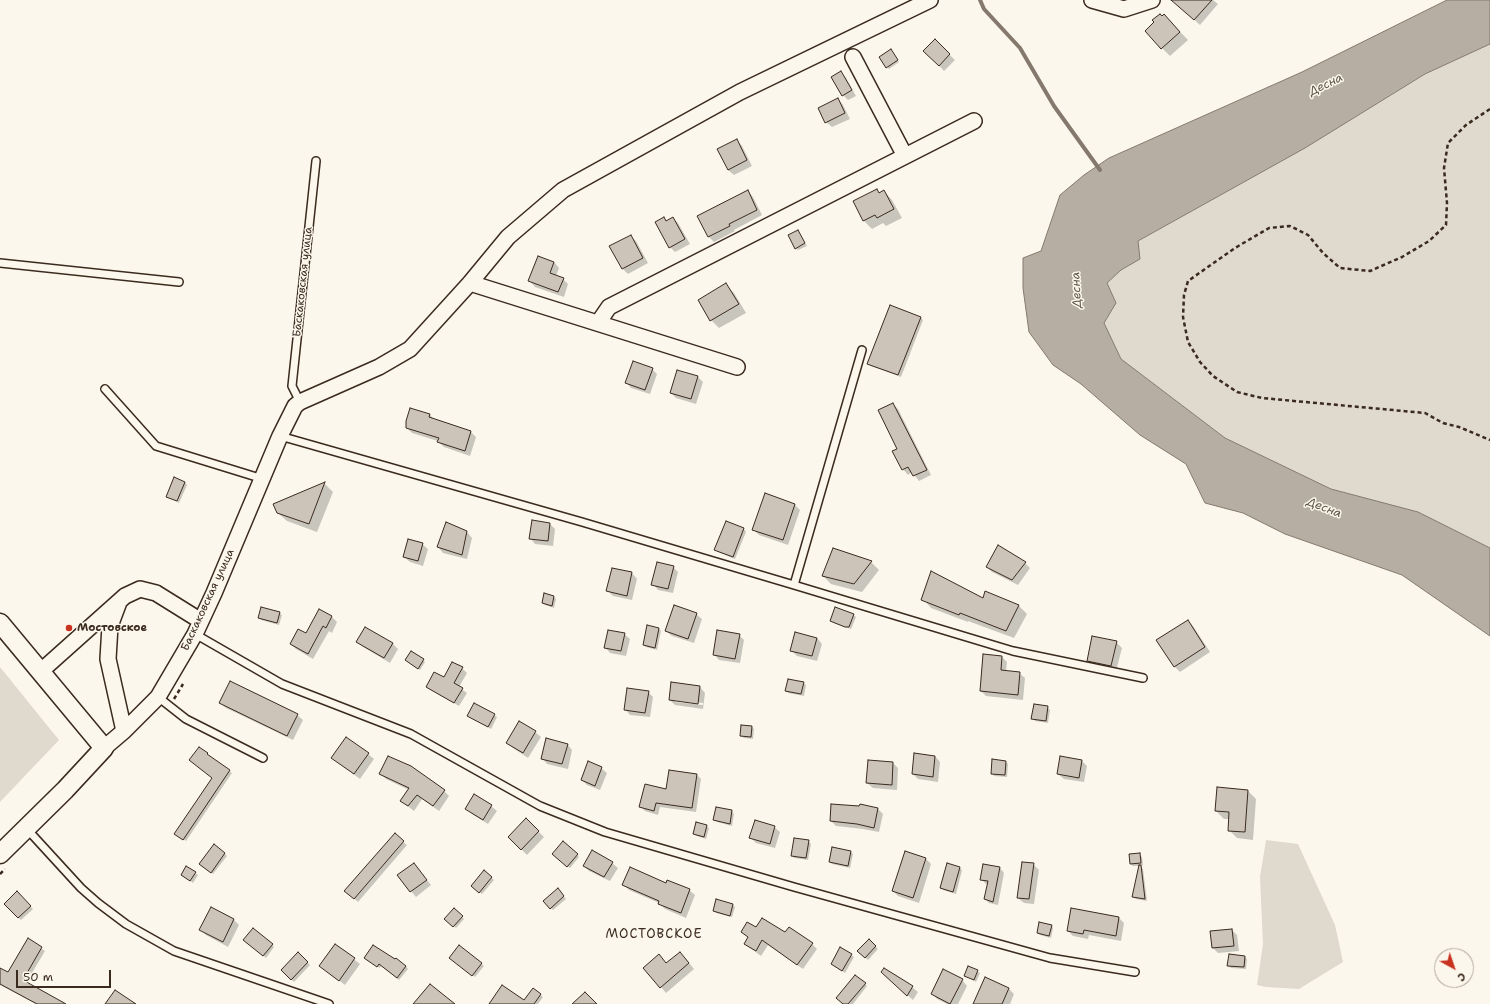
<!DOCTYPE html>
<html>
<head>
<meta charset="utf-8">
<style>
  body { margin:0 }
  #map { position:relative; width:1490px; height:1004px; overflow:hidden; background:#fbf7ec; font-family:"Shantell Sans",sans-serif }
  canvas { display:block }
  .north { position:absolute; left:1434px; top:948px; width:40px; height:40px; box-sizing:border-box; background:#fbf7ec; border:1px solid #aea59a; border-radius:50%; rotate:140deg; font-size:11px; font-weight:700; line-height:16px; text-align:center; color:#3b2a1e }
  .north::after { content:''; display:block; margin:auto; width:14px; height:18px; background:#c8321e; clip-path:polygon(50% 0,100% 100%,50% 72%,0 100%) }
  .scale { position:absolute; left:16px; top:970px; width:95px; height:18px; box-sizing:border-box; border:2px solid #3b2a1e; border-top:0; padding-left:5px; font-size:12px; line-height:14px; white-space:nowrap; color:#3b2a1e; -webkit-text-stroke:3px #fbf7ec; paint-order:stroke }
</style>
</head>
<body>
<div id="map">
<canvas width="1490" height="1004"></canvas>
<div class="north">С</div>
<div class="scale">50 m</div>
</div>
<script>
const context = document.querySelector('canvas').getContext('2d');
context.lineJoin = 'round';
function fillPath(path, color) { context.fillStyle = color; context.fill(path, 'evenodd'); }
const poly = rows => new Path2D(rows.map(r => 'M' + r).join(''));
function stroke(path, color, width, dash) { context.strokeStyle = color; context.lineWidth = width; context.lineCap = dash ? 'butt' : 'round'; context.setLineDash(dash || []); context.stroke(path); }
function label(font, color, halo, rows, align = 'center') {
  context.font = font + ' "Shantell Sans",sans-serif'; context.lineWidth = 3; context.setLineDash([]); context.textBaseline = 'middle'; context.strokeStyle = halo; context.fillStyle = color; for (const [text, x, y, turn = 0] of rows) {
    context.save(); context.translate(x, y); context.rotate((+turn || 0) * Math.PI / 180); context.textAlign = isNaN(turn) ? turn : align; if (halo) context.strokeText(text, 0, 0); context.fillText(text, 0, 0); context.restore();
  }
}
fillPath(poly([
  [1490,44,1490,548,1418,512,1331,489,1225,438,1121,359,1104,323,1116,303,1107,283,1121,270,1140,259,1137,242,1305,148,1426,74],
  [0,667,59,740,0,802],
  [1266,840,1298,844,1335,925,1343,962,1299,989,1266,987,1257,985,1263,944,1260,877]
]), '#dfd9ce');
const water = poly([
  [1447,0,1490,0,1490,44,1425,74,1305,148,1138,241,1140,259,1121,270,1107,283,1116,303,1104,323,1121,359,1225,438,1331,489,1418,512,1490,548,1490,636,1402,575,1285,534,1243,513,1205,503,1186,464,1140,435,1081,384,1053,365,1029,332,1023,288,1023,258,1041,251,1060,195,1084,175,1109,158,1302,72,1447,0]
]);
fillPath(water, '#b6aea2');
stroke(water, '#85796d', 1);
fillPath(poly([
  [1181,0,1213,0,1218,4,1200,25,1182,9],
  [1164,15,1188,40,1170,56,1162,48,1162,17],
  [935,41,955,60,944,71,925,51],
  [893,53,899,62,889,69,887,67],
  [841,72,846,78,856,96,848,100,843,95],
  [838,99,843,105,850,119,832,127,826,122],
  [737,141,742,146,752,166,734,175,728,170],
  [876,190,880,194,884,191,892,200,902,218,886,226,883,223,872,229,864,221,854,202],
  [748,191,753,197,762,215,734,230,735,231,714,242,709,237,698,217],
  [673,218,678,223,690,244,675,252,670,247,664,219,667,222],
  [798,231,807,246,798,250,796,248],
  [630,236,636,241,648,263,628,274,623,269,611,247],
  [554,262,559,268,556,276,563,279,568,284,564,297,535,287,530,281],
  [726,285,734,293,746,313,719,328,711,320],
  [921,318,923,320,901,377,871,366,869,363],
  [652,369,657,374,650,394,631,388,626,382],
  [678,371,698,377,703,382,696,404,676,398,671,393],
  [893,404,898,409,931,475,919,481,912,472,908,475,903,469],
  [430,415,435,420,471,432,476,437,470,456,444,447,438,441,412,433,407,428],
  [185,482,187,485,179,503,168,497],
  [325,484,333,492,317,532,287,521,278,513,274,505],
  [795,505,800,510,788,545,759,535,754,530],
  [532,522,550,524,555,529,553,546,535,544,530,538],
  [727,522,744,529,746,532,735,559,718,552,716,549],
  [467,532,472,538,467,559,443,553,438,547],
  [422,544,428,549,423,566,410,562,404,557],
  [871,562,879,570,862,592,831,584,823,576],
  [1025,563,1030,568,1018,585,992,572,987,567],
  [673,567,678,572,673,593,658,590,653,584],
  [632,573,637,579,632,600,613,596,608,591],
  [986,593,1019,606,1027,614,1014,638,968,621,968,622,931,608,923,599,983,599],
  [545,595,554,597,556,599,554,608,545,605,543,603],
  [320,611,332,617,337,622,332,633,329,631,313,659,296,649,291,644,307,634],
  [279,613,282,615,279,625,261,620,259,618],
  [696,614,702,619,694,643,672,636,666,631],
  [853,615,856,617,851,629,834,623,831,621],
  [1188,621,1193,626,1210,652,1180,672,1175,667,1158,641],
  [648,626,659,629,661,631,657,650,646,647,644,645],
  [366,628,393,644,398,649,390,663,363,647,358,642],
  [624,634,630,639,626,656,610,653,605,647],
  [739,635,744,640,740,663,719,660,714,654],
  [817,638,822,644,817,661,797,656,791,650],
  [1116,642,1122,648,1116,671,1094,666,1088,661],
  [1002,657,1007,662,1006,671,1019,673,1025,678,1023,700,986,696,981,691],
  [406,660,423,660,425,662,420,670],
  [462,668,467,673,459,687,467,693,459,706,432,691,427,687,445,679],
  [803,683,806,685,804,696,788,693,786,691],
  [700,687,705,693,703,709,675,705,670,700],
  [675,700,703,703,703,705,675,702],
  [648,692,653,697,650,717,630,715,625,709],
  [220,703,297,715,303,720,293,740,226,708],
  [1047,707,1050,710,1048,723,1035,721,1033,718],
  [494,715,497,717,491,729,468,716],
  [752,727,754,729,753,739,744,738,741,736],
  [535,732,541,737,528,758,513,748,507,743],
  [567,744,572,750,568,769,547,764,542,758],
  [207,754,209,757,232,773,186,841,178,836,213,778,190,760],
  [368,754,374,759,360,779,332,758],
  [915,754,935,756,940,762,938,782,918,779,913,774],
  [993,761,1006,762,1008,764,1007,777,994,776,992,773],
  [1082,761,1087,766,1084,782,1064,779,1058,774],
  [869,762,893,763,898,768,897,790,873,788,867,783],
  [601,768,607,773,600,790,587,785,582,780],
  [381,774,444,791,449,796,439,811,422,799,414,811,401,801,409,790,386,779],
  [697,775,701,779,696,812,660,807,658,815,645,811,641,807],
  [1218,788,1248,791,1256,799,1253,840,1237,838,1229,830,1230,819,1224,819,1216,811],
  [491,806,497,811,488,824,472,814,466,809],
  [717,808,732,811,734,814,732,826,717,822,714,820],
  [878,809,883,814,879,832,863,829,836,826,831,821],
  [526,820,544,837,527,855,509,837],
  [706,826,709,828,706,839,697,836,694,834],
  [774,827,780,832,775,848,756,843,750,837],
  [808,841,811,844,808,860,794,858,792,855],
  [403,842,407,845,358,902,349,894],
  [850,851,853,854,850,868,832,864,830,862],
  [905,852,926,859,931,864,919,903,898,896,893,891],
  [224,853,227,856,213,874,203,866],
  [1139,854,1142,857,1143,865,1140,866,1143,869,1147,901,1136,899,1133,897,1140,866,1133,866,1131,864,1130,855],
  [577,855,579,857,570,868,556,856],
  [612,863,618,868,610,881,589,871,584,866],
  [414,864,431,885,416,897,398,876],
  [948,864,960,868,962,870,956,894,943,890,941,888],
  [1033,864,1039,870,1034,904,1024,903,1018,898],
  [1000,868,1004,873,998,905,989,903,985,899,988,884,986,884,981,879],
  [484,871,494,880,482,894,472,886],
  [195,873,198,875,193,883,182,875],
  [623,884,667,885,689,890,695,895,686,918,665,909,659,903,629,890],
  [560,892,566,899,553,910,544,901],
  [17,893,33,909,21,920,5,904],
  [733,905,735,907,732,917,716,913,714,910],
  [212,909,234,920,239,925,228,947,206,935,201,930],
  [454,909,464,919,456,928,446,919],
  [1119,918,1124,923,1121,941,1089,935,1088,939,1073,936,1068,931],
  [1051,925,1053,928,1051,938,1040,935,1038,933],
  [756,928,785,934,812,944,817,949,803,969,768,945,761,956,745,944,749,938,742,932],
  [1232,930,1237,935,1239,951,1218,953,1213,948,1211,932],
  [28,940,45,951,26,983,64,1004,36,1004,0,985,0,969,8,973],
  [869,940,878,949,868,960,859,951],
  [247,942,272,945,274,947,266,958],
  [336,945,360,964,345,985,320,966],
  [459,946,484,966,475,977,452,960],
  [841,949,854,957,845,973,832,964],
  [298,954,310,965,294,982,282,970],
  [1245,957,1247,959,1246,969,1231,968,1228,965],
  [685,958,694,969,666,993,661,987,667,964],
  [368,961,406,966,408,969,399,980,381,966,380,968],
  [968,967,980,973,976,982,965,975],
  [885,970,912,987,918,992,913,1000,888,978],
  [986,979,1009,989,1014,994,1010,1004,977,1004],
  [962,980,967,986,958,1004,947,1004,937,999,932,993],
  [865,984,867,986,853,1004,844,1004],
  [533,989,543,997,538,1004,490,1004,523,1002]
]), '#0003');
stroke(poly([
  [980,0,984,9,1020,48,1054,106,1100,170]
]), '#85796d', 4);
const building = poly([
  [1171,0,1212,0,1194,20,1171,0],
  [1160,14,1162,16,1164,14,1180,32,1161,49,1145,31,1154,22,1152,20,1160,14],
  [935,39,950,54,939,66,923,51,935,39],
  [891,49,898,60,886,68,879,57,891,49],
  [841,71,852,90,842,96,831,77,841,71],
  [838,98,845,113,825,123,818,108,838,98],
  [737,139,747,160,728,170,717,149,737,139],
  [877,189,879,193,884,190,894,209,877,218,875,215,863,221,853,201,877,189],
  [748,190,757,210,729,224,730,226,708,237,697,216,748,190],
  [664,217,666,221,673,217,685,239,669,248,655,222,664,217],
  [798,230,805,243,795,249,788,235,798,230],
  [631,235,643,258,622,269,609,246,631,235],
  [538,256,554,262,550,273,564,278,558,292,528,281,538,256],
  [726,283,739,304,710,321,698,300,726,283],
  [890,305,921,317,898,375,867,364,890,305],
  [633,361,653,368,645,390,625,383,633,361],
  [677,370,698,376,691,399,670,393,677,370],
  [893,403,927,470,913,476,908,467,902,470,892,451,897,449,878,410,893,403],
  [410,408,430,414,429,417,471,431,465,451,437,442,439,438,406,428,406,421,410,408],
  [174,477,185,482,177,501,166,497,174,477],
  [325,482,309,524,277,513,273,504,325,482],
  [765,493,795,504,783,540,752,530,765,493],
  [532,520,550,523,548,541,529,539,532,520],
  [726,521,744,528,733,557,714,550,726,521],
  [446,522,467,531,462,555,437,547,446,522],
  [408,539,423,543,418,561,403,557,408,539],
  [998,545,1026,562,1012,580,986,567,998,545],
  [833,548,872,561,854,584,822,576,833,548],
  [657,562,674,566,668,589,651,585,657,562],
  [612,568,632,572,627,596,606,591,612,568],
  [931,571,983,598,985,591,1019,605,1006,631,960,613,959,615,921,600,931,571],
  [544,593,554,596,552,606,542,603,544,593],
  [674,605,697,613,688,639,665,631,674,605],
  [261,607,280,612,277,623,258,618,261,607],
  [835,607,854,614,849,627,845,627,830,621,835,607],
  [319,609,332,616,326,628,323,626,308,654,290,644,298,629,306,633,319,609],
  [1188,620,1205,647,1174,667,1156,640,1188,620],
  [647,625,659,628,655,648,643,645,647,625],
  [365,627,393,643,384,658,356,642,365,627],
  [608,630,625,633,621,651,604,648,608,630],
  [717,630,740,634,735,659,713,655,717,630],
  [795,632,817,638,812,656,790,651,795,632],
  [1092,636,1117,641,1111,666,1087,661,1092,636],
  [411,651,424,659,418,669,405,660,411,651],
  [983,654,1002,656,1001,670,1020,672,1018,695,980,691,983,654],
  [452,662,463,667,454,683,463,688,454,703,426,687,434,672,444,677,452,662],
  [788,679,804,682,801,694,785,691,788,679],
  [230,681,298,714,287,736,219,703,230,681],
  [671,682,700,686,698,704,669,700,671,682],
  [627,688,649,691,645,713,624,710,627,688],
  [474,703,495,714,488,727,467,716,474,703],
  [1034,704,1048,706,1046,721,1031,719,1034,704],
  [519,721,536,731,523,753,506,743,519,721],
  [741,725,752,726,751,737,740,736,741,725],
  [346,737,369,753,354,774,331,758,346,737],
  [546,738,568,744,562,764,541,759,546,738],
  [199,747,208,753,207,754,230,770,183,840,174,834,212,778,189,760,199,747],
  [914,753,935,756,933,777,912,774,914,753],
  [388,756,411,766,445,790,433,806,417,795,408,806,400,801,409,788,379,774,388,756],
  [1060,756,1082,760,1079,778,1057,774,1060,756],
  [992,759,1006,761,1005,775,991,774,992,759],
  [868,760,893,762,892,785,866,783,868,760],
  [588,761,602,767,595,786,581,780,588,761],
  [669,770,697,774,692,808,656,803,654,811,639,807,645,784,666,789,669,770],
  [1217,787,1248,790,1245,832,1228,831,1229,812,1215,811,1217,787],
  [474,794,492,805,483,820,465,809,474,794],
  [831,804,859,806,860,804,878,808,874,828,857,824,830,821,831,804],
  [716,807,732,810,730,824,713,820,716,807],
  [526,818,539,831,521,850,508,837,526,818],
  [755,820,775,826,770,844,749,838,755,820],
  [696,822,707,825,704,837,693,834,696,822],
  [395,833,404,841,354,899,344,891,395,833],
  [794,838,809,840,806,858,791,856,794,838],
  [563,841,578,854,567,867,552,854,563,841],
  [214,844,225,853,211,873,199,864,214,844],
  [832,847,851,851,848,866,829,862,832,847],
  [592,850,613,862,604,877,583,866,592,850],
  [905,851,926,858,913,898,892,891,905,851],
  [1140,853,1141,863,1130,864,1129,854,1140,853],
  [1022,862,1034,863,1029,899,1017,898,1022,862],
  [414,863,427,880,410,892,397,875,414,863],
  [947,863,960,867,953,892,940,888,947,863],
  [983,864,1000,867,993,902,984,899,988,881,980,880,983,864],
  [1139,865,1141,865,1145,899,1132,897,1139,865],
  [186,866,196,872,190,881,181,875,186,866],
  [630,867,666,883,667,880,690,889,681,913,658,904,659,901,622,885,630,867],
  [484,870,492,877,479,893,471,886,484,870],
  [558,888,564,896,550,909,543,901,558,888],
  [17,891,31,906,18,918,4,904,17,891],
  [716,899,733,904,730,916,713,911,716,899],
  [211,907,234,919,223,942,199,930,211,907],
  [454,908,463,916,453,927,444,919,454,908],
  [1071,908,1119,917,1116,936,1084,930,1083,934,1067,931,1071,908],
  [762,918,785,932,789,927,813,943,797,965,762,940,756,951,744,944,748,937,741,932,747,922,756,927,762,918],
  [1039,922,1052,925,1049,936,1037,933,1039,922],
  [253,928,273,944,263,956,243,940,253,928],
  [1232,929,1234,946,1212,948,1210,931,1232,929],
  [28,938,42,947,23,980,66,1004,37,1004,0,984,0,968,8,972,28,938],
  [869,939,876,946,865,958,857,951,869,939],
  [335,944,355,958,339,981,319,966,335,944],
  [373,945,395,959,396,958,406,966,397,978,379,964,377,967,364,958,373,945],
  [459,945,482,963,472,976,449,958,459,945],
  [840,947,852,954,842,971,831,964,840,947],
  [298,952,308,962,291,980,281,970,298,952],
  [680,952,689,963,660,988,643,968,659,954,666,963,680,952],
  [1229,954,1245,956,1244,967,1227,966,1229,954],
  [968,966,978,970,974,980,964,976,968,966],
  [884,968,913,986,907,996,881,972,884,968],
  [943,969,963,979,950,1004,931,994,943,969],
  [855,975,866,983,848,1004,843,1004,836,998,855,975],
  [985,977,1009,988,1002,1004,973,1004,985,977],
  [430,984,455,1004,413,1004,430,984],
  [502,985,524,1000,533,988,541,994,534,1004,489,1004,502,985],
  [115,990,136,1004,105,1004,115,990],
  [585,992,597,1004,572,1004,585,992]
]);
fillPath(building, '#ccc4b9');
stroke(building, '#3b2a1e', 1);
const service = poly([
  [0,263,179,282],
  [105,389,156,446,263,479],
  [300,402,292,386,316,161],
  [280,436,582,522,794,585,862,350],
  [794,585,1013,651,1143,678],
  [195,634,282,684,411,734,540,806,605,832,794,887,1050,958,1135,972],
  [158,697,186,719,263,758],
  [26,828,81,888,98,903,126,924,174,951,329,1004]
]);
const minor = poly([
  [1092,0,1124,9,1152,0],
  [853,57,905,156],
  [470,283,737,367],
  [598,323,609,307,974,121],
  [119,602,110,626,108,659,124,731],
  [40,672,125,596,140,589,156,593,201,621],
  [104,748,124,731,158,697,195,634,214,593,280,436,295,406,300,402,379,367,410,349,470,283,508,237,563,190,740,92,930,0]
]);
const tertiary = poly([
  [0,623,104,748,65,790,0,854]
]);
stroke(service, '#3b2a1e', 10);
stroke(minor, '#3b2a1e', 18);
stroke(tertiary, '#3b2a1e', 21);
stroke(poly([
  [1490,109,1466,125,1448,143,1444,168,1447,203,1446,225,1429,241,1402,257,1370,271,1340,268,1323,253,1308,235,1290,226,1269,228,1235,248,1188,281,1184,295,1183,317,1188,342,1200,362,1213,376,1237,392,1262,398,1425,413,1443,423,1459,427,1490,440],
  [174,699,183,684],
  [0,874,5,869]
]), '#3b2a1e', 2.5, [4, 3]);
stroke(service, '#fbf7ec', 7);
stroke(minor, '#fbf7ec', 15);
stroke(tertiary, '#fbf7ec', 18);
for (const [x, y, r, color] of [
  [69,628,4,"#c8321e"]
]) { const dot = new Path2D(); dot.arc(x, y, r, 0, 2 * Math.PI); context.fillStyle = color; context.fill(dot); stroke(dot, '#fbf7ec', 1.5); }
label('11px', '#3b2a1e', '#fbf7ec', [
  ["Баскаковская улица",303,282,-84],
  ["Баскаковская улица",208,600,-65]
]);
label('bold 11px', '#3b2a1e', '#fbf7ec', [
  ["Мостовское",77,628]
], 'left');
label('italic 12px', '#605246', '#fbf7ec', [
  ["Десна",1326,85,-26],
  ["Десна",1077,290,-93],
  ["Десна",1324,508,21]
]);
context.letterSpacing = '1px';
label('13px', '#3b2a1e', '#fbf7ec', [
  ["МОСТОВСКОЕ",654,935]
]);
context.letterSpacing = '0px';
</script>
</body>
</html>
